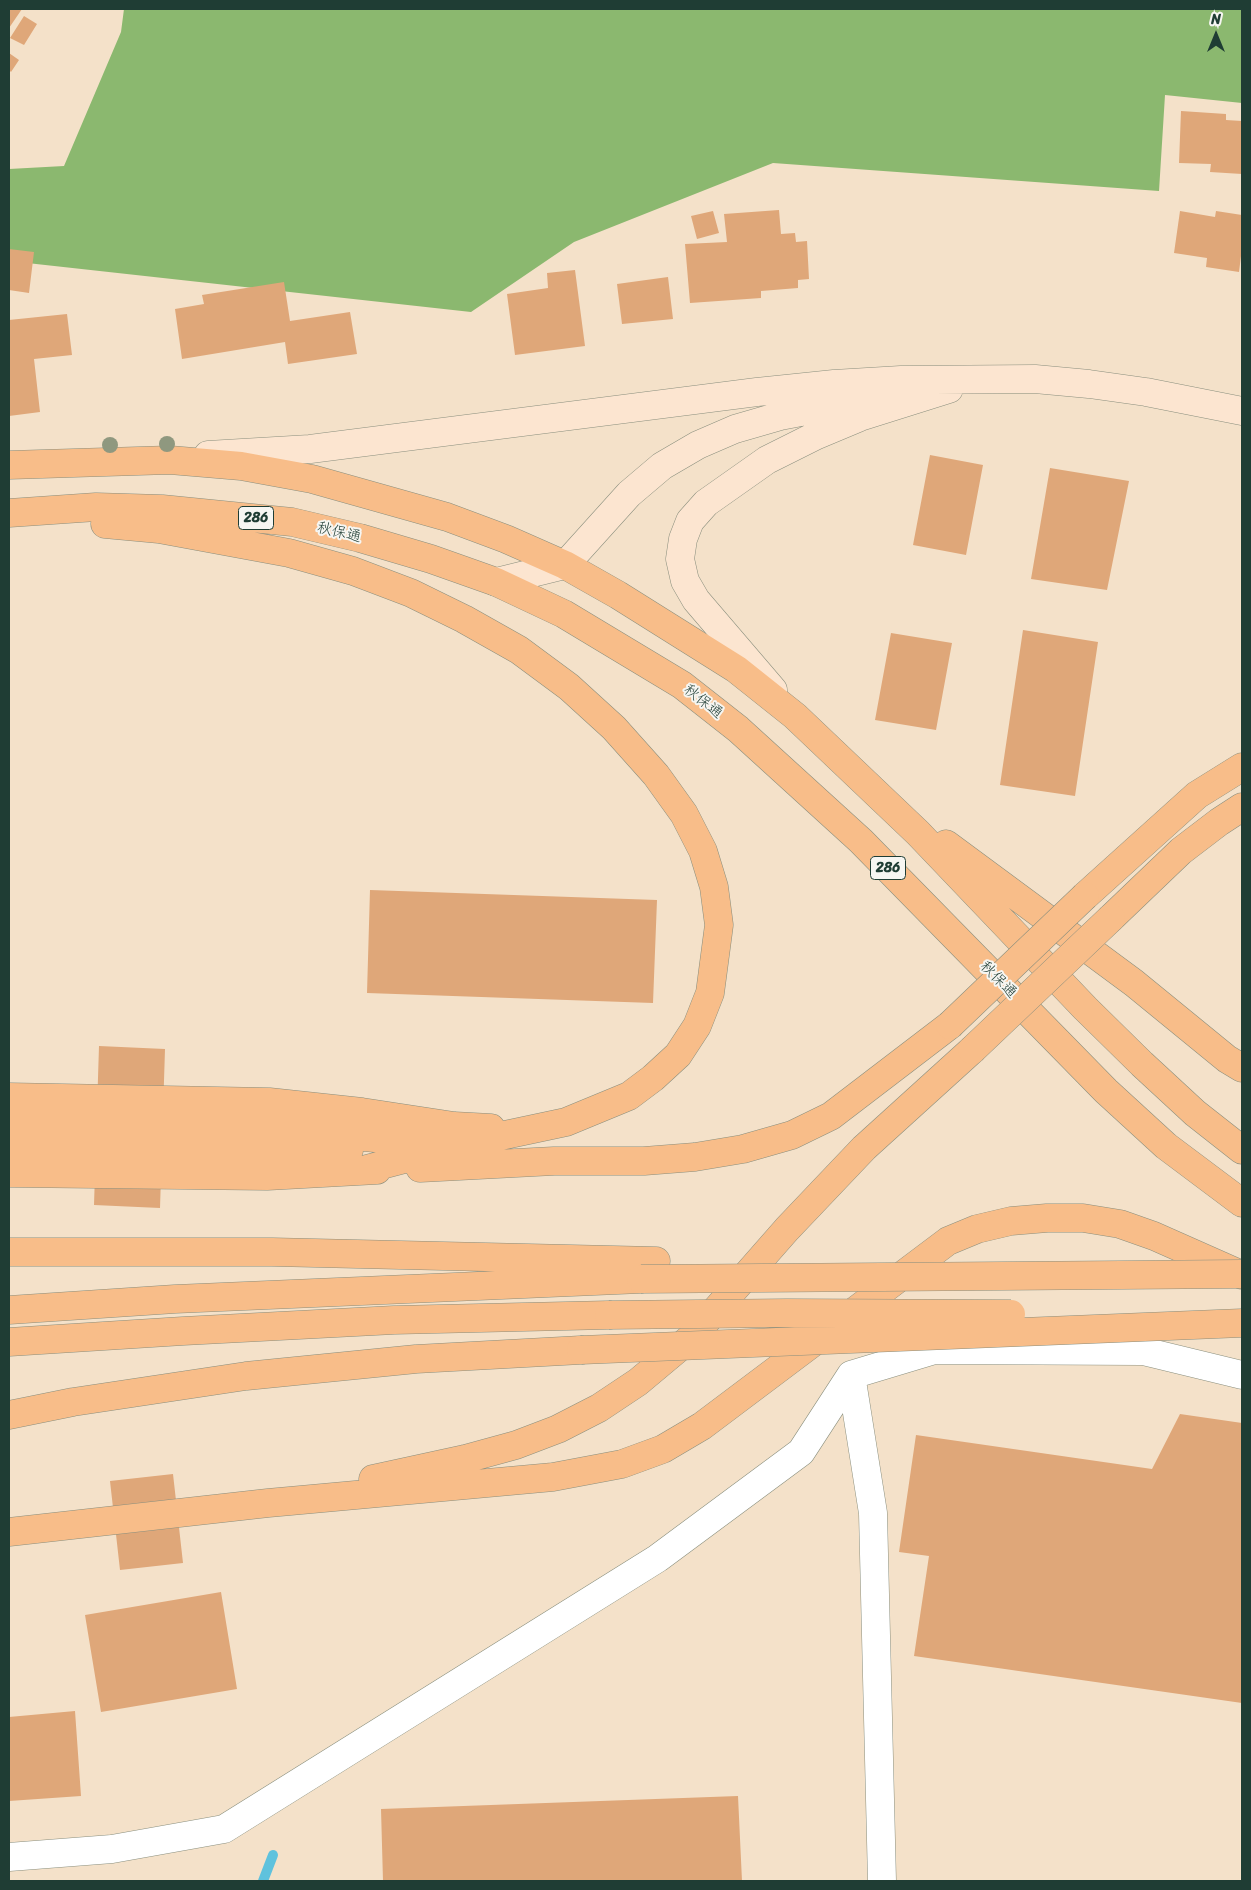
<!DOCTYPE html>
<html>
<head>
<meta charset="utf-8">
<style>
  body { margin:0 }
  #map { position:relative; width:1251px; height:1890px; overflow:hidden; background:#f4e1c9; font-family:Sriracha,sans-serif }
  canvas { display:block }
  .frame { position:absolute; inset:0; border:10px solid #1f3d34; pointer-events:none }
  .north { position:absolute; left:1191px; top:10px; width:50px; height:50px; -webkit-text-stroke:4px #f6f6f2; paint-order:stroke; rotate:0deg; font-size:14px; font-weight:700; line-height:20px; text-align:center; color:#1f3d34 }
  .north::after { content:''; display:block; margin:auto; width:18px; height:22px; background:#1f3d34; clip-path:polygon(50% 0,100% 100%,50% 72%,0 100%) }
</style>
</head>
<body>
<div id="map">
<canvas width="1251" height="1890"></canvas>
<div class="frame"></div>
<div class="north">N</div>
</div>
<script>
const context = document.querySelector('canvas').getContext('2d');
context.lineJoin = 'round';
function fillPath(path, color) { context.fillStyle = color; context.fill(path, 'evenodd'); }
const poly = rows => new Path2D(rows.map(r => 'M' + r).join(''));
function stroke(path, color, width, dash) { context.strokeStyle = color; context.lineWidth = width; context.lineCap = dash ? 'butt' : 'round'; context.setLineDash(dash || []); context.stroke(path); }
function label(font, color, halo, rows, align = 'center') {
  context.font = font + ' Sriracha,"Klee One",sans-serif'; context.lineWidth = 4; context.setLineDash([]); context.textBaseline = 'middle'; context.strokeStyle = halo; context.fillStyle = color; for (const [text, x, y, turn = 0] of rows) {
    context.save(); context.translate(x, y); context.rotate((+turn || 0) * Math.PI / 180); context.textAlign = isNaN(turn) ? turn : align; if (halo) context.strokeText(text, 0, 0); context.fillText(text, 0, 0); context.restore();
  }
}
fillPath(poly([
  [124,9,1242,9,1242,103,1165,95,1159,191,773,163,574,242,471,312,9,261,9,169,64,166,121,32]
]), '#8bb86f');
stroke(poly([
  [263,1881,273,1855]
]), '#5fc2dd', 10);
fillPath(poly([
  [9,9,22,9,9,28],
  [24,16,37,24,24,45,10,38],
  [9,53,19,60,11,72,9,70],
  [1181,111,1226,114,1226,120,1242,121,1242,174,1210,172,1211,164,1179,163],
  [779,210,781,234,795,233,796,242,807,241,809,279,798,280,798,288,761,291,761,298,690,303,685,244,727,242,724,214],
  [713,211,719,233,697,239,691,216],
  [1180,211,1215,217,1216,211,1242,215,1242,248,1239,272,1206,267,1207,258,1174,253],
  [9,249,34,252,29,293,9,290],
  [575,270,585,346,515,355,507,294,548,288,547,273],
  [668,277,673,319,622,324,617,284],
  [284,282,290,321,350,312,357,354,288,364,285,342,182,359,175,309,204,304,202,295],
  [67,314,72,355,34,359,40,412,9,416,9,320],
  [930,455,983,465,966,555,913,545],
  [1050,468,1129,481,1107,590,1031,579],
  [1023,630,1098,642,1075,796,1000,785],
  [891,633,952,643,936,730,875,720],
  [370,890,657,900,653,1003,367,993],
  [99,1046,165,1049,160,1208,94,1205],
  [1180,1414,1242,1423,1242,1703,914,1656,929,1556,899,1552,916,1435,1152,1469],
  [173,1474,183,1563,120,1570,110,1481],
  [221,1592,237,1689,101,1712,85,1615],
  [75,1711,81,1796,9,1801,9,1717],
  [738,1796,742,1881,383,1881,381,1809]
]), '#dfa779');
const street = poly([
  [851,1375,873,1513,882,1881],
  [9,1857,112,1849,224,1829,658,1558,801,1452,851,1375,934,1350,1143,1351,1242,1375]
]);
const secondary = poly([
  [208,455,310,449,757,392,834,384,901,380,1035,379,1089,384,1146,392,1242,411],
  [496,582,565,565,629,494,662,466,698,445,735,429,780,416,880,397],
  [773,690,696,600,685,581,680,559,683,539,690,521,706,503,767,460,817,435,860,417,949,389]
]);
const highway = poly([
  [9,465,170,460,241,466,312,479,447,517,506,539,565,565,618,595,736,669,795,716,918,833,1085,1008,1142,1064,1195,1113,1242,1150],
  [9,513,96,507,162,509,292,522,360,538,431,559,496,582,564,614,682,685,738,729,861,841,1106,1091,1166,1146,1242,1203],
  [105,524,159,529,289,553,353,571,411,593,464,619,519,650,569,687,614,728,656,775,684,814,703,851,714,887,719,925,710,993,697,1026,678,1055,653,1078,629,1096,566,1122,458,1145,359,1171],
  [946,844,1134,983,1227,1059,1242,1068],
  [1085,896,1197,795,1242,767],
  [1111,918,1181,851,1219,822,1242,807],
  [9,1097,269,1102,362,1112,454,1126,491,1128],
  [9,1122,268,1128,439,1144],
  [9,1148,267,1153,349,1150],
  [420,1168,554,1161,644,1161,695,1157,743,1149,792,1135,831,1116,950,1025],
  [9,1173,267,1176,377,1170],
  [9,1252,272,1252,656,1261],
  [9,1310,175,1299,641,1279],
  [9,1342,183,1331,394,1320,609,1315],
  [9,1415,73,1402,246,1376,416,1359,581,1350],
  [373,1479,465,1459,516,1445,558,1429,599,1408,638,1382,693,1336,787,1229,864,1148,972,1050],
  [9,1532,268,1503,553,1477,622,1464,663,1449,702,1426,948,1241,977,1229,1011,1221,1047,1218,1083,1218,1120,1224,1154,1236,1242,1275]
]);
stroke(street, '#8a8f7e', 29);
stroke(secondary, '#8a8f7e', 29);
stroke(highway, '#8a8f7e', 29);
stroke(street, '#fff', 28);
stroke(secondary, '#fce5d0', 28);
stroke(highway, '#f8bd89', 28);
const highwayBridge = poly([
  [950,1025,1085,896],
  [972,1050,1111,918],
  [641,1279,1242,1274],
  [609,1315,787,1313,1011,1314],
  [581,1350,1242,1323]
]);
stroke(highwayBridge, '#8a8f7e', 29, []);
stroke(highwayBridge, '#f8bd89', 28);
context.fillStyle = '#8f987f';
for (const [x, y] of [
  [167,444],
  [110,445]
]) { context.beginPath(); context.arc(x, y, 8, 0, 2 * Math.PI); context.fill(); }
for (const [x, y, w] of [
  [256,518,35],
  [888,868,35]
]) { const box = new Path2D(); box.roundRect(x - w / 2, y - 11.5, w, 23, 4); context.fillStyle = '#f6f6f2'; context.fill(box); stroke(box, '#1f3d34', 1); }
label('bold 14px', '#1f3d34', null, [
  ["286",256,518],
  ["286",888,868]
]);
label('15px', '#1f3d34', '#f6f6f2', [
  ["秋保通",339,533,13],
  ["秋保通",703,702,38],
  ["秋保通",998,980,45]
]);
</script>
</body>
</html>
